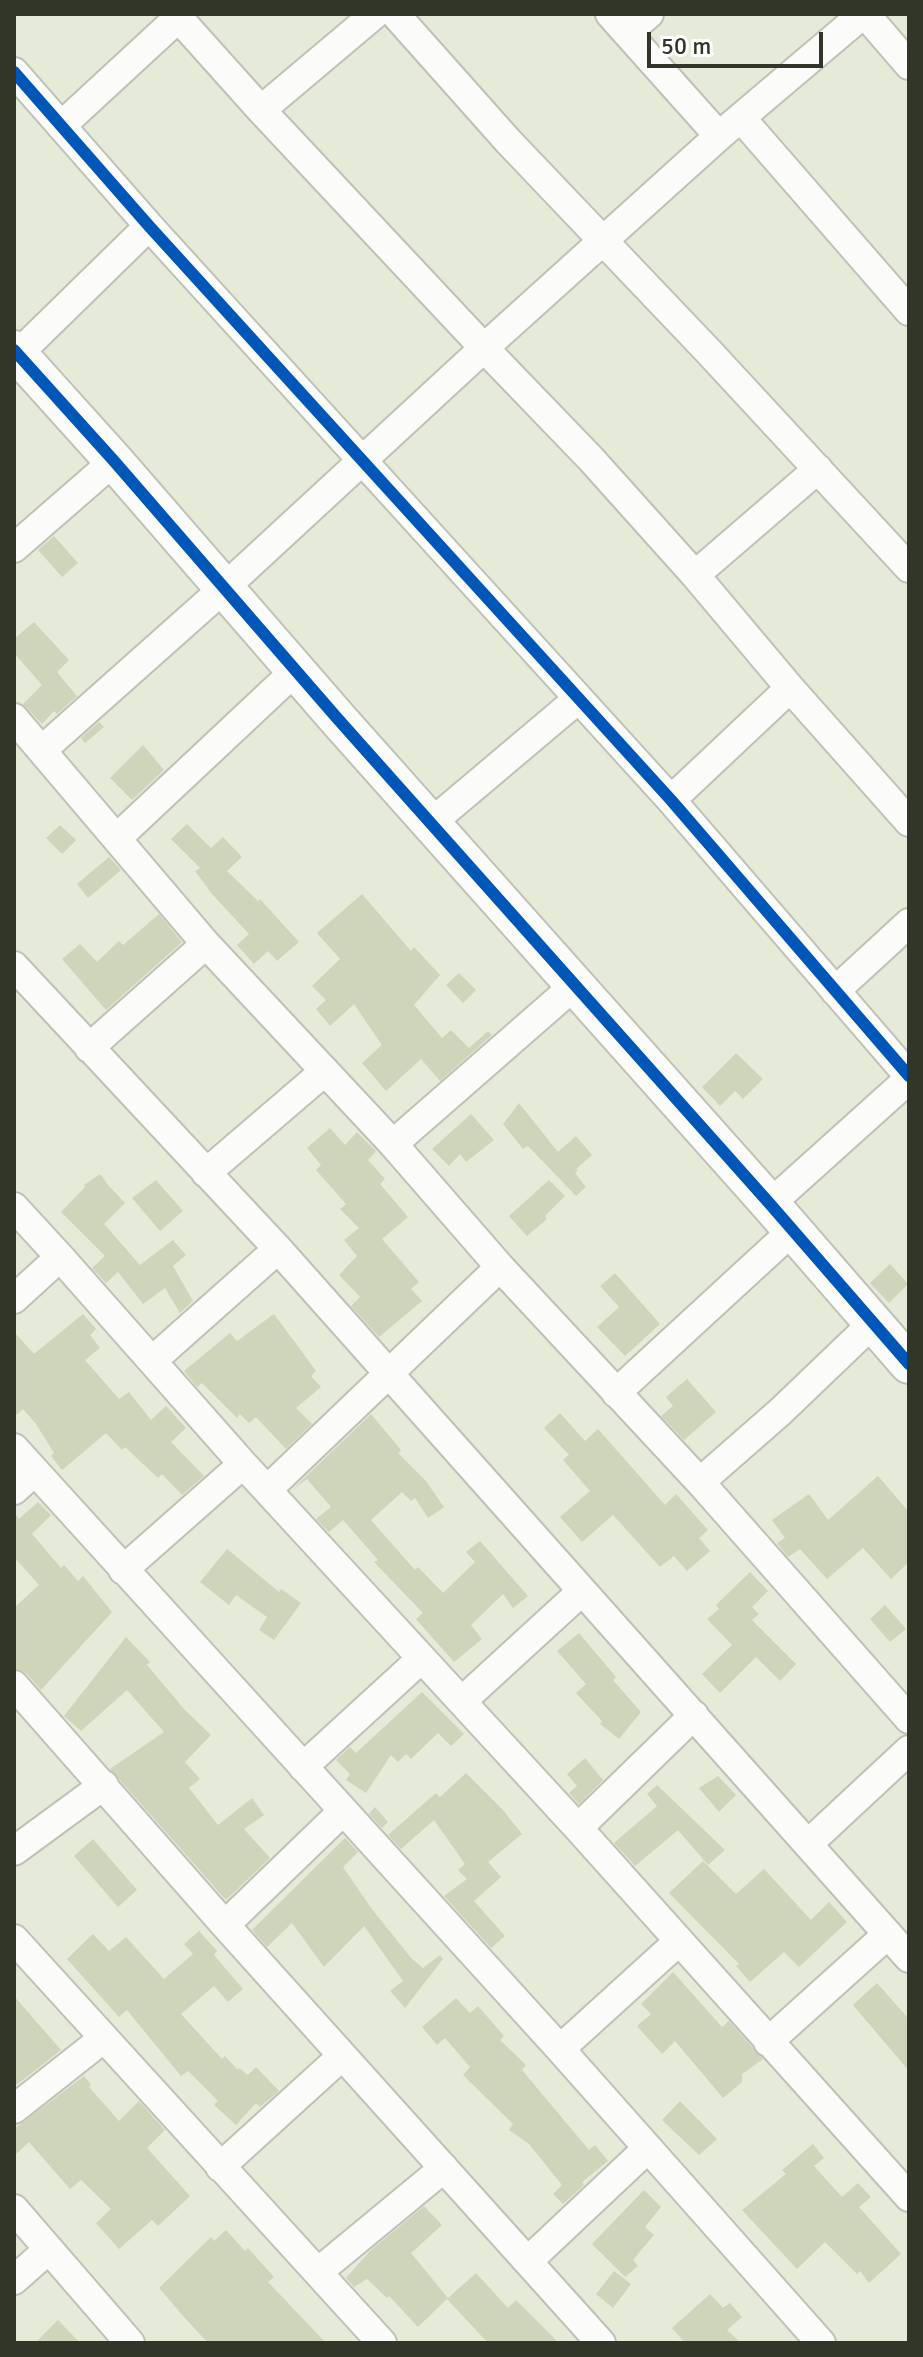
<!DOCTYPE html>
<html>
<head>
<meta charset="utf-8">
<style>
  body { margin:0 }
  #map { position:relative; width:923px; height:2357px; overflow:hidden; background:#e6ead9; font-family:Signika,sans-serif }
  canvas { display:block }
  .frame { position:absolute; inset:0; border:16px solid #323629; pointer-events:none }
  .scale { position:absolute; left:647px; top:32px; width:176px; height:36px; box-sizing:border-box; border:4px solid #323629; border-top:0; padding-left:10px; font-size:24px; line-height:28px; white-space:nowrap; color:#323629; -webkit-text-stroke:6px #fff; paint-order:stroke }
</style>
</head>
<body>
<div id="map">
<canvas width="923" height="2357"></canvas>
<div class="frame"></div>
<div class="scale">50 m</div>
</div>
<script>
const context = document.querySelector('canvas').getContext('2d');
context.lineJoin = 'round';
function fillPath(path, color) { context.fillStyle = color; context.fill(path, 'evenodd'); }
const poly = rows => new Path2D(rows.map(r => 'M' + r).join(''));
function stroke(path, color, width, dash) { context.strokeStyle = color; context.lineWidth = width; context.lineCap = dash ? 'butt' : 'round'; context.setLineDash(dash || []); context.stroke(path); }
fillPath(poly([
  [54,536,78,563,62,577,38,550],
  [34,622,69,660,57,672,77,696,57,714,54,711,42,724,23,704,42,685,14,653,14,639],
  [99,722,104,727,85,743,81,738],
  [143,745,164,770,132,800,110,778],
  [187,824,211,848,223,837,242,857,227,871,258,901,260,899,299,942,277,961,268,951,254,964,237,945,249,934,212,894,195,871,200,868,171,839],
  [60,825,76,840,62,854,46,838],
  [109,857,121,870,88,898,77,884],
  [362,894,411,951,414,947,440,975,414,1005,442,1038,451,1030,469,1048,488,1031,492,1035,440,1081,421,1059,386,1091,362,1063,382,1045,354,1004,330,1026,316,1009,326,1000,312,986,340,959,317,933],
  [159,914,182,942,106,1010,62,959,80,944,97,962,119,941,123,945],
  [459,973,476,990,463,1003,446,985],
  [736,1053,763,1079,743,1099,735,1091,720,1106,702,1087],
  [519,1103,558,1152,576,1136,592,1155,576,1169,578,1170,575,1173,586,1187,576,1196,528,1146,523,1149,503,1124],
  [471,1114,494,1140,466,1162,460,1154,449,1166,432,1149],
  [330,1128,345,1145,357,1132,376,1151,368,1160,385,1179,380,1184,408,1217,382,1239,419,1282,411,1289,422,1301,379,1337,351,1306,360,1297,339,1275,357,1256,344,1240,359,1228,340,1209,346,1204,316,1170,321,1165,307,1148],
  [100,1174,108,1185,125,1203,104,1224,140,1265,173,1240,186,1255,173,1266,193,1301,180,1313,165,1288,143,1304,118,1272,106,1283,92,1268,105,1256,61,1212,85,1187,84,1185],
  [156,1180,183,1211,160,1231,132,1198],
  [549,1180,565,1196,545,1216,547,1219,527,1236,509,1216],
  [890,1264,908,1284,889,1303,870,1283],
  [615,1273,660,1324,625,1356,597,1327,619,1307,600,1286],
  [83,1314,96,1329,90,1335,100,1348,85,1360,119,1399,129,1392,151,1420,166,1406,186,1428,171,1442,204,1476,182,1495,162,1474,158,1478,125,1447,122,1450,106,1433,62,1470,51,1456,54,1453,36,1424,23,1409,14,1417,14,1332,34,1354],
  [274,1314,316,1371,311,1376,321,1387,296,1408,312,1424,286,1449,256,1417,249,1423,240,1414,237,1418,202,1383,197,1387,184,1371,230,1333,237,1341],
  [687,1379,716,1412,684,1440,661,1416,673,1406,666,1397],
  [560,1413,585,1441,598,1429,665,1505,676,1494,708,1530,699,1538,710,1551,687,1571,674,1556,660,1567,613,1515,582,1542,560,1517,590,1491,563,1460,569,1455,544,1428],
  [371,1414,401,1450,398,1453,426,1481,444,1507,428,1518,415,1498,411,1501,402,1492,371,1520,415,1570,418,1567,443,1593,475,1562,466,1552,480,1541,528,1596,513,1608,503,1594,471,1625,482,1639,454,1662,416,1619,423,1613,374,1562,378,1560,343,1520,329,1532,316,1519,331,1507,307,1479,293,1489],
  [878,1476,909,1512,909,1562,891,1579,863,1548,827,1579,800,1549,788,1557,777,1543,785,1538,772,1520,809,1494,828,1520],
  [38,1502,51,1515,32,1534,61,1568,64,1565,78,1581,83,1576,112,1612,41,1690,26,1673,14,1668,14,1608,39,1585,14,1557,14,1513,19,1519],
  [227,1549,279,1592,281,1589,301,1603,274,1640,259,1630,267,1617,236,1595,229,1605,200,1582],
  [750,1572,768,1591,752,1607,759,1614,752,1620,796,1664,780,1681,756,1657,720,1693,702,1674,732,1645,707,1619,719,1609,716,1605],
  [885,1605,906,1629,890,1642,870,1619],
  [579,1633,616,1677,613,1680,641,1712,619,1739,600,1724,602,1721,576,1693,586,1684,557,1651],
  [126,1637,150,1662,147,1665,185,1710,211,1735,185,1762,200,1779,189,1788,218,1825,252,1798,264,1815,244,1829,270,1858,226,1900,110,1769,164,1732,127,1690,81,1731,64,1716],
  [422,1692,464,1734,451,1746,438,1733,411,1759,406,1754,398,1762,391,1755,366,1793,346,1780,350,1774,336,1760,350,1747,356,1753],
  [585,1758,603,1780,579,1804,569,1793,577,1786,567,1774],
  [466,1773,502,1809,522,1834,488,1862,501,1877,474,1901,505,1936,491,1948,444,1896,467,1879,458,1870,465,1864,434,1820,401,1849,388,1835,436,1793,440,1797],
  [718,1776,736,1795,719,1812,699,1788],
  [657,1785,725,1850,708,1865,678,1830,635,1866,614,1843,657,1806,647,1794],
  [375,1807,388,1822,382,1828,369,1814],
  [345,1838,358,1852,343,1867,371,1908,412,1959,423,1968,440,1955,443,1959,405,2008,390,1991,403,1981,364,1926,324,1967,292,1923,267,1947,252,1930],
  [93,1839,137,1890,118,1907,74,1856],
  [703,1861,736,1894,764,1869,811,1920,829,1902,847,1922,799,1967,784,1952,750,1982,736,1966,739,1964,669,1893],
  [199,1931,217,1951,214,1955,243,1989,228,2002,214,1986,181,2014,222,2059,225,2056,238,2070,239,2068,248,2075,256,2067,279,2091,260,2107,256,2103,236,2125,214,2105,218,2101,188,2071,181,2076,127,2010,119,2017,67,1959,93,1934,109,1951,126,1937,164,1979,193,1954,184,1944],
  [673,1972,722,2027,729,2021,763,2059,742,2074,742,2082,723,2098,675,2041,662,2054,637,2026,651,2014,641,2004],
  [877,1983,909,2019,909,2071,853,2005],
  [14,1996,61,2050,15,2086,14,2085],
  [456,1998,470,2013,478,2006,504,2036,500,2040,526,2065,522,2070,589,2150,595,2145,608,2161,582,2182,584,2185,563,2204,553,2194,562,2185,529,2144,509,2130,513,2124,463,2075,470,2067,445,2038,437,2045,422,2027],
  [84,2076,91,2085,89,2087,119,2121,139,2101,165,2130,147,2148,190,2196,158,2226,152,2220,119,2249,96,2223,111,2209,81,2180,70,2189,29,2142,14,2156,14,2129],
  [680,2101,717,2139,699,2155,662,2120],
  [813,2144,824,2158,814,2166,842,2197,858,2183,871,2197,859,2207,901,2254,869,2283,860,2271,857,2274,825,2242,797,2269,742,2210,786,2174,782,2170],
  [644,2190,661,2207,645,2227,654,2235,633,2260,638,2266,625,2277,592,2244],
  [424,2206,442,2225,411,2253,448,2298,418,2327,389,2296,387,2298,367,2279,354,2287,346,2278,371,2250],
  [226,2230,245,2251,248,2248,274,2277,268,2282,326,2343,208,2343,184,2317,159,2288,211,2237,214,2241],
  [614,2271,631,2284,613,2308,596,2294],
  [476,2273,508,2308,516,2300,559,2343,488,2343,447,2299],
  [710,2294,723,2308,730,2303,742,2317,727,2330,741,2343,685,2343,672,2328],
  [58,2320,80,2343,35,2343]
]), '#ced5ba');
const street = poly([
  [175,14,261,110,484,348,591,459,695,575,790,688,909,822],
  [395,14,508,141,709,352,909,568],
  [610,14,719,136],
  [865,14,909,65],
  [627,33,649,14],
  [14,72,149,226,671,800,909,1076],
  [261,110,375,14],
  [741,118,909,311],
  [61,126,178,18],
  [18,354,149,226],
  [14,548,114,461],
  [695,575,818,469],
  [14,718,206,944,393,1144,500,1267,700,1482,909,1719],
  [42,750,223,589,484,348,719,136,863,14],
  [671,800,790,688],
  [431,823,578,699],
  [117,838,295,671],
  [14,966,278,1249,909,1958],
  [835,991,909,923],
  [89,1048,206,944],
  [393,1144,575,985],
  [206,1173,325,1071],
  [770,1204,909,1079],
  [14,1207,60,1257,243,1464,578,1828,909,2197],
  [14,1299,60,1257],
  [153,1360,278,1249],
  [616,1393,792,1231],
  [14,1448,560,2049,821,2343],
  [700,1482,780,1412,873,1323],
  [14,1490,34,1472],
  [267,1490,500,1267],
  [123,1570,243,1464],
  [14,1685,225,1925,601,2343],
  [462,1701,581,1592],
  [303,1767,421,1659],
  [578,1828,694,1715],
  [809,1843,909,1750],
  [14,1851,104,1785],
  [225,1925,343,1811],
  [14,1939,382,2343],
  [768,2042,888,1934],
  [560,2049,679,1941],
  [14,2109,104,2038],
  [220,2167,342,2056],
  [14,2209,130,2343],
  [528,2261,648,2148],
  [318,2272,444,2168],
  [14,2280,48,2250]
]);
const secondary = poly([
  [14,350,114,461,337,718,770,1204,909,1364]
]);
stroke(street, '#bec1b4', 32);
stroke(secondary, '#bec1b4', 42);
stroke(street, '#fbfcf9', 28);
stroke(secondary, '#fbfcf9', 38);
stroke(poly([
  [14,72,149,226,671,800,909,1076],
  [14,350,114,461,337,718,770,1204,909,1364]
]), '#0057b8', 12);
</script>
</body>
</html>
